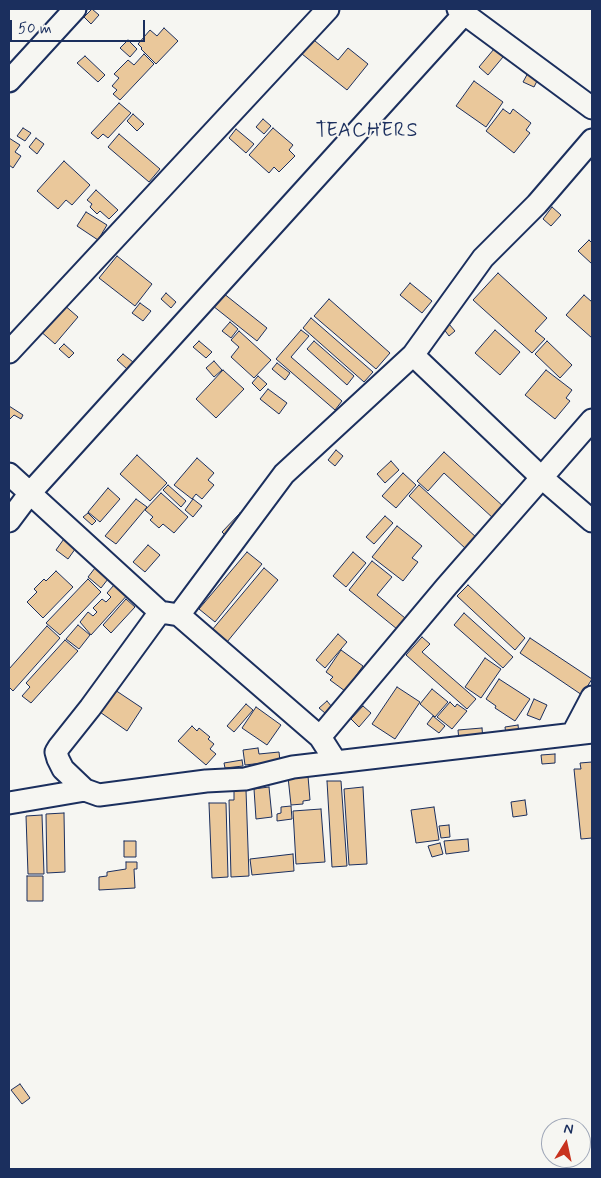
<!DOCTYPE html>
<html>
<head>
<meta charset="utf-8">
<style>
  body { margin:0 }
  #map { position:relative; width:601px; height:1178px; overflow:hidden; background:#f6f6f2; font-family:Mynerve,sans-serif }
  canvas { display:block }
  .frame { position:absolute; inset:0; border:10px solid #1b2f5e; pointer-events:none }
  .north { position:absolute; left:541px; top:1118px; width:50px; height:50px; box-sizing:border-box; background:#f6f6f2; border:1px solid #9ea6b7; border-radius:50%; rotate:10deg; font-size:14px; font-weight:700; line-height:20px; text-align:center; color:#1b2f5e }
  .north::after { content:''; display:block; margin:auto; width:18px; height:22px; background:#c8321e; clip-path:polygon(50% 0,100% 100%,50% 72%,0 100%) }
  .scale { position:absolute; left:10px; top:20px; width:135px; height:22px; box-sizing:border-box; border:2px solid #1b2f5e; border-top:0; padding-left:6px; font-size:15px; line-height:18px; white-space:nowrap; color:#1b2f5e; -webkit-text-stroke:4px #f6f6f2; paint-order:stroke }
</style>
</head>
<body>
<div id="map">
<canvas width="601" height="1178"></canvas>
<div class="frame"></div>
<div class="north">N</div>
<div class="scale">50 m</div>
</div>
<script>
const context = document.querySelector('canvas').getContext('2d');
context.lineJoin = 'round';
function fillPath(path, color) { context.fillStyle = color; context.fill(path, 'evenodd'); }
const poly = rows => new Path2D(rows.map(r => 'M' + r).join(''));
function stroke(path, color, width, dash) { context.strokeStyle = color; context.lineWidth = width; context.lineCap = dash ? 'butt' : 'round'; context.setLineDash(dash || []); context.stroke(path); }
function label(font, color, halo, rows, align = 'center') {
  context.font = font + ' Mynerve,sans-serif'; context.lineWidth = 4; context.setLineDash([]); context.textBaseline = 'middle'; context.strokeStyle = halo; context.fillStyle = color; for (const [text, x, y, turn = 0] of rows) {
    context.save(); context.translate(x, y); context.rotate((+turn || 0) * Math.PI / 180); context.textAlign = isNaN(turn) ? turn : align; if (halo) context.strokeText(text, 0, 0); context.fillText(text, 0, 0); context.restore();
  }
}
const building = poly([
  [92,9,99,15,91,24,84,17,92,9],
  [164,28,178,41,156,64,141,49,142,48,138,44,150,30,157,36,164,28],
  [309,36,338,60,348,48,368,64,347,90,297,50,309,36],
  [128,40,137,49,130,57,120,48,128,40],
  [494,49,503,57,488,75,479,67,494,49],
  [144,54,154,64,120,100,113,94,117,90,112,86,119,78,114,74,128,60,134,65,144,54],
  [85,56,105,75,98,82,77,63,85,56],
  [529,71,539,77,534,87,523,82,529,71],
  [474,81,503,102,486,127,456,106,474,81],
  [119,103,131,113,108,138,103,134,98,139,91,133,119,103],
  [503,109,510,114,513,109,531,123,526,130,530,133,514,153,486,131,503,109],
  [133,114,144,124,137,131,127,121,133,114],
  [263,119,271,126,264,134,256,127,263,119],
  [23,128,31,133,25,141,17,136,23,128],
  [273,128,293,145,289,150,295,156,279,172,274,167,269,173,249,155,273,128],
  [236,129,254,144,246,153,229,138,236,129],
  [119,134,160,169,149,182,108,147,119,134],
  [9,138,20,145,15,152,21,156,13,168,9,165,9,138],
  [36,138,44,144,37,154,29,147,36,138],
  [64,161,90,185,72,205,66,200,58,209,37,191,64,161],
  [96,190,118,210,109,219,100,211,97,214,90,207,92,204,87,200,96,190],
  [552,207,561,215,551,226,543,219,552,207],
  [86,212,107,225,98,240,77,226,86,212],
  [589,240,592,243,592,264,578,251,589,240],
  [117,256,152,284,135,306,99,278,117,256],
  [498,273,547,318,535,331,545,339,532,353,473,300,498,273],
  [410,283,432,301,422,313,400,295,410,283],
  [166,293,176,302,171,308,161,299,166,293],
  [223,293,267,328,257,341,213,306,223,293],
  [584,295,592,302,592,338,566,315,584,295],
  [329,299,390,353,376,369,314,316,329,299],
  [140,303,151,311,143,321,132,313,140,303],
  [63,304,78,317,55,344,39,330,63,304],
  [311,318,373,372,364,382,303,328,311,318],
  [230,322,238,329,231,338,222,331,230,322],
  [449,324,455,331,449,336,443,328,449,324],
  [301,330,309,336,291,357,342,401,335,410,276,359,301,330],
  [495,330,520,352,500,375,475,353,495,330],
  [239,331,271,360,254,378,231,357,239,347,231,340,239,331],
  [199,341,212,352,206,358,193,347,199,341],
  [314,341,354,376,347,385,307,349,314,341],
  [547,341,572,365,560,378,535,354,547,341],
  [64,344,74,353,69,358,59,349,64,344],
  [123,354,133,362,127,369,117,360,123,354],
  [214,361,222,370,214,377,206,368,214,361],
  [277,363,290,373,285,380,272,369,277,363],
  [223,370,244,389,216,418,196,399,223,370],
  [546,370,572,390,566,398,570,401,555,419,525,395,546,370],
  [258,376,267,384,260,391,252,383,258,376],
  [268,389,287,403,279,414,260,399,268,389],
  [9,406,23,415,21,419,14,415,9,420,9,406],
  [336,450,343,456,335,466,328,460,336,450],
  [444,452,505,508,494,519,444,473,428,491,417,481,444,452],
  [137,455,167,483,150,501,120,474,137,455],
  [197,458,214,473,208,480,214,485,202,499,196,494,192,499,174,485,197,458],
  [391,461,399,470,385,483,377,474,391,461],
  [403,473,416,485,396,508,382,496,403,473],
  [168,485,186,501,181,507,163,490,168,485],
  [419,485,477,538,466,549,409,496,419,485],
  [108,488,120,499,100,522,88,512,108,488],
  [161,493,188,517,174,533,163,524,159,528,150,520,153,517,145,510,161,493],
  [136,499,147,507,116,544,105,536,136,499],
  [193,499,202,506,193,517,185,510,193,499],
  [88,513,96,521,92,525,83,517,88,513],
  [240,513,246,518,228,538,222,532,240,513],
  [385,516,393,523,374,544,366,537,385,516],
  [397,526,422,546,412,558,418,562,403,581,372,557,397,526],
  [66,536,78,545,68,559,56,550,66,536],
  [148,545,160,555,145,572,133,562,148,545],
  [247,552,262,564,215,622,199,609,247,552],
  [353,552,366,563,346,587,333,576,353,552],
  [372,561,392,577,377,595,405,618,397,629,349,590,372,561],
  [95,568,108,579,101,588,88,577,95,568],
  [264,568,278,580,227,642,212,630,264,568],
  [56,571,73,587,43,618,27,602,37,592,34,589,44,579,46,581,56,571],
  [88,579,101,592,60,635,46,623,88,579],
  [114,585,119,589,122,585,130,592,91,635,80,622,88,612,93,616,97,612,93,608,102,599,106,602,111,597,107,593,114,585],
  [468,585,525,638,515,650,457,596,468,585],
  [126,599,135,607,111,633,103,625,126,599],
  [464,613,513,657,503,668,454,625,464,613],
  [78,625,90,635,79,649,66,639,78,625],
  [47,626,60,638,13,691,9,687,9,669,47,626],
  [338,634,347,642,325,668,316,660,338,634],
  [422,637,430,644,422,652,476,699,467,709,406,655,422,637],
  [530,638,592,679,582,695,520,653,530,638],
  [65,640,78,651,31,703,22,696,30,687,26,683,65,640],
  [341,650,363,666,345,691,330,680,333,677,326,672,341,650],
  [485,658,501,669,481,698,465,687,485,658],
  [499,679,530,699,515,721,495,708,496,706,486,699,499,679],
  [397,687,420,702,395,739,372,724,397,687],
  [112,688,142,708,127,731,97,710,112,688],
  [432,689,448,702,435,717,420,704,432,689],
  [534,699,547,705,540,720,527,715,534,699],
  [327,701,332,707,325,713,319,708,327,701],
  [450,702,455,707,457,704,467,711,452,729,437,717,450,702],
  [246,704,253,710,234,732,227,726,246,704],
  [363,706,371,713,359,727,351,719,363,706],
  [256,707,281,725,267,745,242,728,256,707],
  [433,716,445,726,439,733,427,724,433,716],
  [518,725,519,733,506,735,505,727,518,725],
  [192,726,197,731,199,728,210,737,208,739,214,744,210,749,216,754,206,765,178,741,192,726],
  [482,728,483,739,459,741,458,730,482,728],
  [258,748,259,754,279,752,280,761,245,765,243,750,258,748],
  [555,754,555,763,542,764,541,755,555,754],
  [242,760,243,766,225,768,224,763,242,760],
  [592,762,592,838,581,839,574,769,581,769,580,763,592,762],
  [308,776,310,800,303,801,303,804,291,805,288,777,308,776],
  [327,781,341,781,347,866,332,867,327,781],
  [269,787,272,817,256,819,254,789,269,787],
  [363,787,367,864,349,865,344,789,363,787],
  [246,790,249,876,231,877,229,800,234,800,234,791,246,790],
  [525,800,527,815,513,817,511,802,525,800],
  [209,803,226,803,228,877,212,878,209,803],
  [291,806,292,819,277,821,277,814,281,813,281,807,291,806],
  [434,807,439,840,416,843,411,810,434,807],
  [321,809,325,862,296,864,293,811,321,809],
  [64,813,65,872,47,873,46,814,64,813],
  [42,815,44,874,28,874,26,816,42,815],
  [449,825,450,837,441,838,439,826,449,825],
  [468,839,469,851,446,854,444,841,468,839],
  [124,841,136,841,136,857,124,857,124,841],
  [440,843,443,854,432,857,428,846,440,843],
  [293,854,294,871,252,875,250,859,293,854],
  [126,862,137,862,137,869,134,869,135,888,99,890,99,877,107,876,107,872,126,869,126,862],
  [27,876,43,876,43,901,27,901,27,876],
  [20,1084,30,1098,22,1104,11,1090,20,1084]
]);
fillPath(building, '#eac89b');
stroke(building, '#1b2f5e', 1);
const minor = poly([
  [458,9,592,108],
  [9,81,75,9],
  [9,352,328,9],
  [413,355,541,477,592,521],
  [9,474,160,612,179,615,320,737],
  [9,521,30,493,465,13],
  [160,612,90,708,59,747,56,752,58,759,63,769,85,790,99,795,206,781,245,779,293,767,592,732],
  [179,615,284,474,413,355,483,258,537,204,592,140],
  [573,733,592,697],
  [336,762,320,737,446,587,592,420],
  [9,803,85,790]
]);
stroke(minor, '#1b2f5e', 25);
stroke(minor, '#f6f6f2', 21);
context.letterSpacing = '1px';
label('20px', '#1b2f5e', '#f6f6f2', [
  ["TEACHERS",367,132]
]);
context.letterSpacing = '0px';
</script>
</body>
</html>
